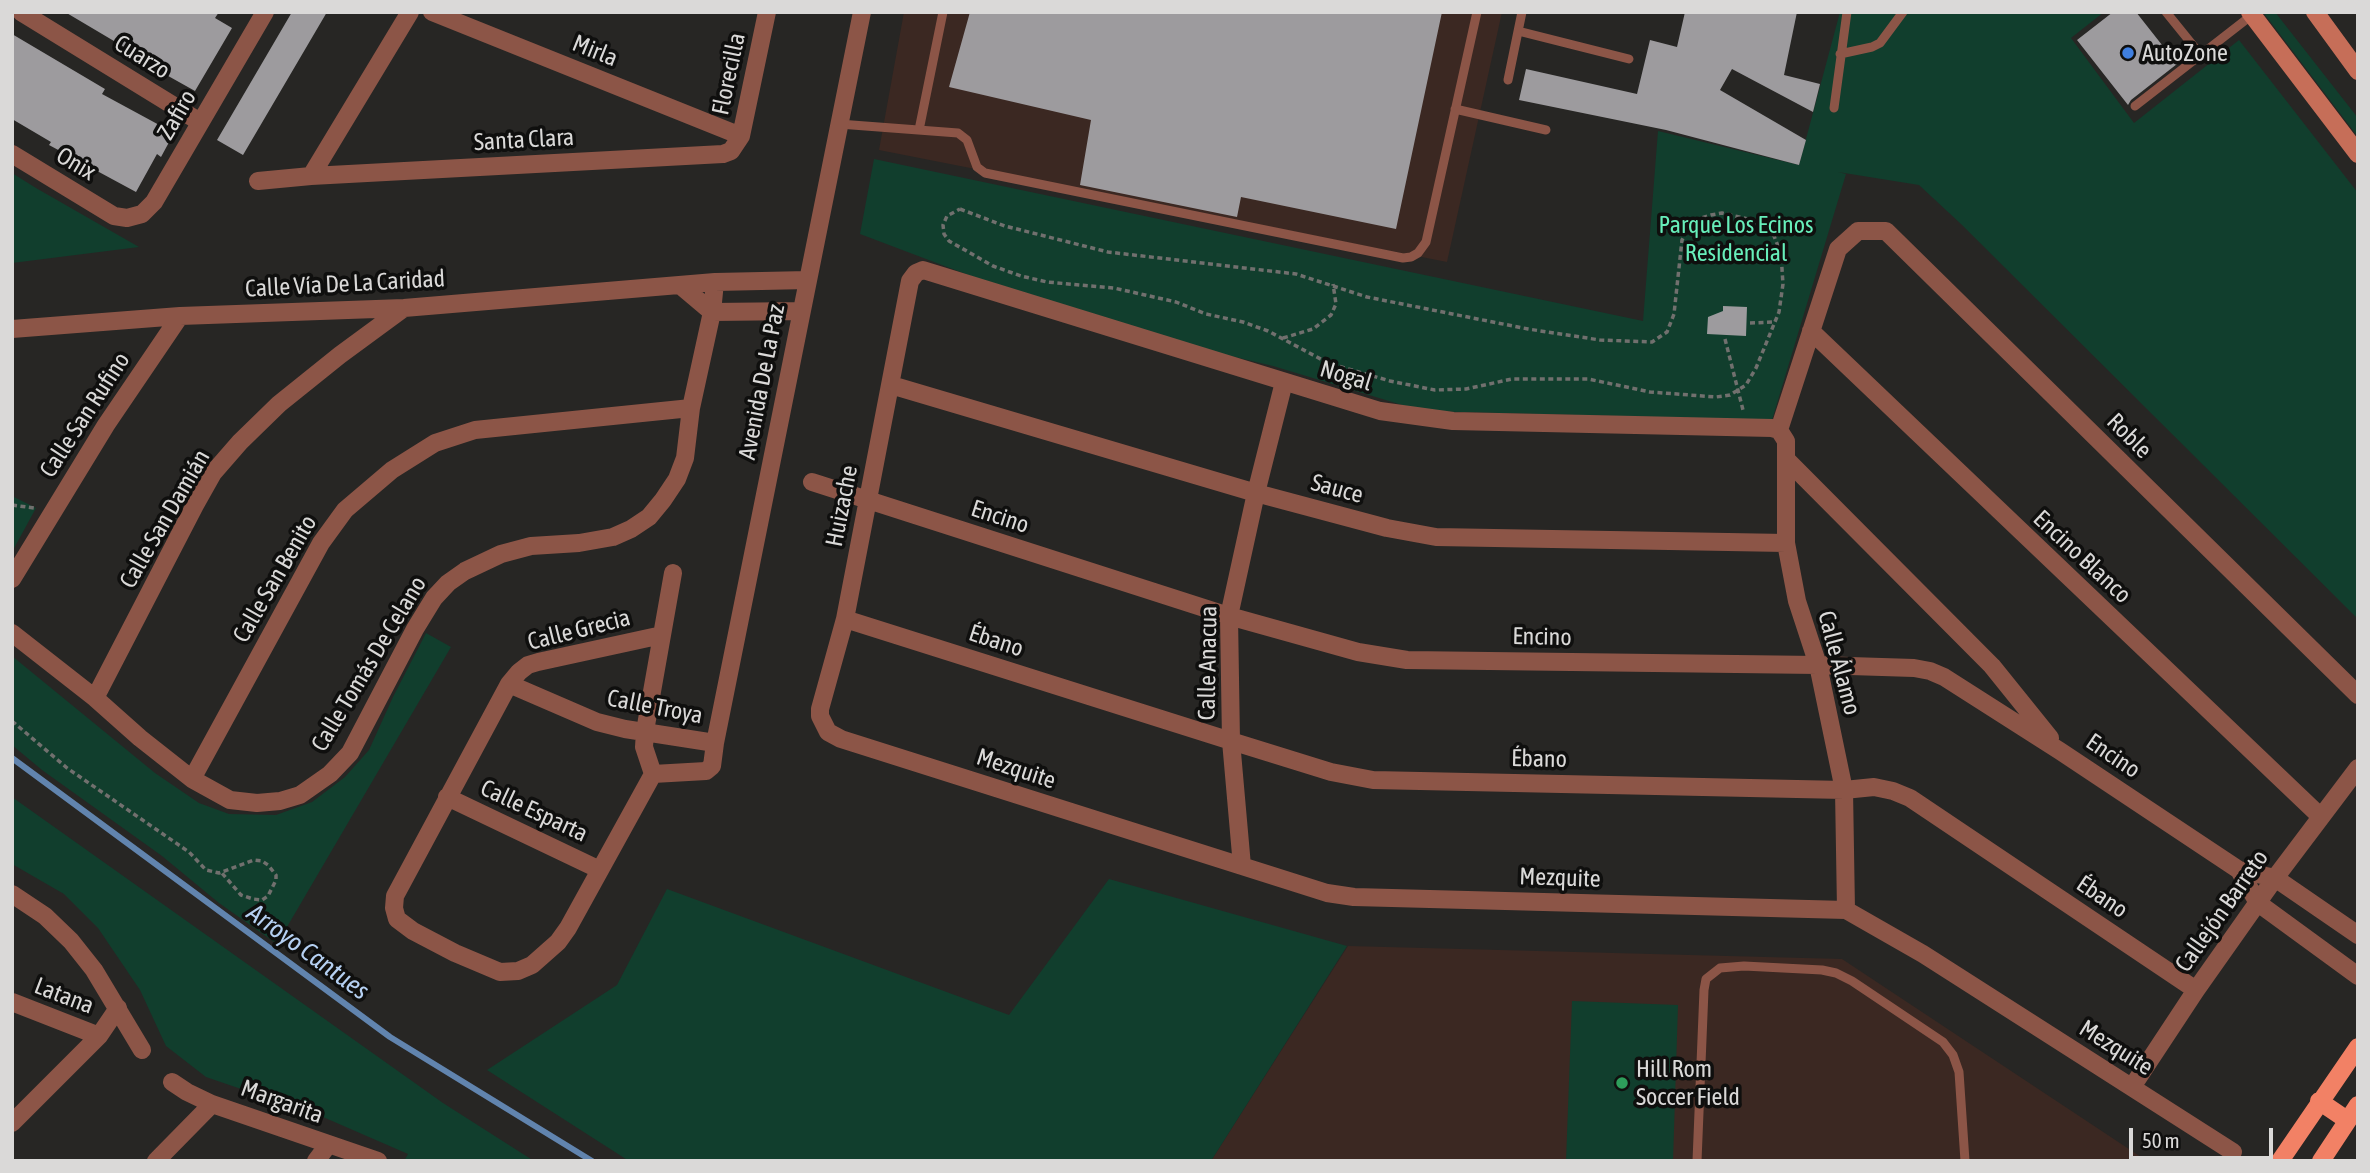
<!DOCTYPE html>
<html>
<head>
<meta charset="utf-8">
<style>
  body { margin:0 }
  #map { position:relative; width:2370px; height:1173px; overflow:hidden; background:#272624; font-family:"Asap Condensed",sans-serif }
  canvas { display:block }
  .frame { position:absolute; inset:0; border:14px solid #dad9d8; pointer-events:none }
  .scale { position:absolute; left:2129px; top:1128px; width:144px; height:32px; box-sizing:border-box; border:4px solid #dad9d8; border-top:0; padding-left:9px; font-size:21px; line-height:24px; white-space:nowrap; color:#dad9d8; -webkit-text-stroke:5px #0f0f0e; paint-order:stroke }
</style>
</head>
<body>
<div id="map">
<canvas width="2370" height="1173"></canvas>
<div class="frame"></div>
<div class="scale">50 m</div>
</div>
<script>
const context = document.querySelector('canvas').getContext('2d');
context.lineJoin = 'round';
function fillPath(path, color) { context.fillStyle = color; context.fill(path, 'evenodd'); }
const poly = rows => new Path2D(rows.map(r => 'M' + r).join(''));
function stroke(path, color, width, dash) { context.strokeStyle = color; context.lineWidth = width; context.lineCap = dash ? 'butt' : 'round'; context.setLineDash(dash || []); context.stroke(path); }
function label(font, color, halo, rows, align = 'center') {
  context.font = font + ' "Asap Condensed",sans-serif'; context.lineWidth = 7; context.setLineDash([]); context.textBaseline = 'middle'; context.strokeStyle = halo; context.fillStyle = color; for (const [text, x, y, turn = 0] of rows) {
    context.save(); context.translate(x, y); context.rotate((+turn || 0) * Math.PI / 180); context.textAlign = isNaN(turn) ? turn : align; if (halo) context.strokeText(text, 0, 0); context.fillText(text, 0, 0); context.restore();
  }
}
fillPath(poly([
  [904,12,1502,12,1447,262,879,150],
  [1348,946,1842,959,2147,1161,1211,1161]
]), '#3b2822');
fillPath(poly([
  [1840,12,2104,12,2071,38,2134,123,2239,40,2358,193,2358,619,1961,224,1919,185,1838,172,1846,174,1772,420,1422,411,1273,366,1184,345,1024,296,860,234,874,159,1643,321,1658,131,1799,165],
  [2263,12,2275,12,2358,118,2358,137],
  [12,173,36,188,139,247,12,263],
  [12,496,36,508,12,552],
  [426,633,451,647,277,944,219,903,162,856,42,770,12,745,12,656,155,773,199,803,229,814,276,815,312,802,345,777,369,750,393,697],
  [12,797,443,1103,534,1161,404,1161,408,1154,323,1117,206,1077,166,1046,140,990,98,928,64,894,12,864],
  [1109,879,1347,946,1211,1161,629,1161,487,1070,617,985,667,889,1009,1015],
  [1572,1001,1678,1005,1673,1161,1566,1161]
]), '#113e2d');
stroke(poly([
  [12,758,390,1037,592,1161]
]), '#6184ae', 6);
fillPath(poly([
  [65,12,219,12,215,18,232,28,195,91,145,63,146,60],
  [292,12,327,12,243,155,217,140],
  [970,12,1442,12,1396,229,1241,197,1237,217,1080,185,1091,120,949,87],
  [1685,12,1797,12,1784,75,1820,84,1813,112,1732,69,1720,90,1806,140,1799,165,1666,130,1519,100,1526,69,1637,94,1650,40,1677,47],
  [2113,12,2136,12,2177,64,2131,100,2128,105,2077,40],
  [12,34,105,89,102,94,174,133,161,157,157,154,136,192,49,145,51,142,12,119],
  [1723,306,1747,307,1746,336,1707,334,1708,317,1723,311]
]), '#9d9b9e');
stroke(poly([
  [960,209,1005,226,1108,252,1296,274,1367,297,1528,329,1600,340,1652,342,1667,332,1674,314,1682,240,1689,228,1701,218,1711,215,1722,213,1752,220,1764,227,1774,236,1781,254,1783,284,1779,312,1756,368,1746,385,1730,395,1716,397,1650,392,1588,379,1512,379,1466,389,1435,390,1390,381,1328,363,1268,331,1243,322,1206,314,1176,302,1114,288,1047,282,1021,276,993,266,949,241,944,234,943,225,947,216,960,209],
  [1750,323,1775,322],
  [1283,338,1313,329,1331,315,1336,304,1333,284],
  [1725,339,1743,410],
  [12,505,34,508],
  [12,721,67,768,189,852,206,870,219,873,254,860,262,861,268,865,276,875,276,880,268,896,262,900,253,899,241,895,221,872]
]), '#71706e', 3.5, [5, 3.5]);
stroke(poly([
  [2166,12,2200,54],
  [1518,31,1629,59],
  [1840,54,1872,47,1880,43,1903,12],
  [1508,80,1522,12],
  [2135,106,2252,15],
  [1834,108,1847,12],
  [1455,109,1546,130],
  [839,124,958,133,967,140,977,167,985,173,1403,258,1411,257,1418,253,1426,242,1477,12],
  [919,130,943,12],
  [1697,1161,1704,990,1706,979,1720,968,1744,966,1822,970,1836,973,1852,981,1943,1042,1953,1055,1959,1072,1965,1161]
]), '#8c5547', 9);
stroke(poly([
  [21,12,200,122],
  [432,12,741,136],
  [12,154,114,216,127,218,142,214,154,202,265,12],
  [311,176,410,12],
  [258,181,311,176,723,154,731,151,741,136,767,12],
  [680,285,712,312,802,311],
  [12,329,180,316,404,308,715,282,808,280],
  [1811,331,2321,817],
  [891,385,1256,493,1387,528,1436,537,1786,543],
  [1779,430,1772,428,1453,421,1380,411,923,270,916,273,910,281,845,619,820,709,820,716,828,732,841,739,1327,893,1354,897,1846,910,1923,954,2233,1152],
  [1779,430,1838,249,1858,231,1886,231,2358,695],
  [1779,430,1786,441,1786,543,1797,601,1818,665,1844,790,1846,910],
  [1786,459,1992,666,2050,738],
  [812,482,1229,616,1358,652,1407,660,1818,665,1914,668,1930,671,1944,677,2060,751,2239,870,2275,878,2358,935],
  [12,579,106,425,180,316],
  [845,619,1231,741,1331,772,1373,780,1844,790,1874,787,1893,791,1910,798,2196,990],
  [12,633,95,698,140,738,192,779,230,800,257,803,280,801,300,795,330,774,350,753,415,629,434,598,448,583,465,571,501,554,531,546,579,543,613,537,631,529,649,517,663,500,677,479,685,458,691,408,712,312,715,282],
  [662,635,538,662,528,665,519,672,509,684,402,883,395,896,394,908,397,919,413,931,455,953,500,972,518,971,532,965,558,942,568,928,653,774,644,747,645,731,673,573],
  [509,684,597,722,625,729,715,743],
  [95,698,195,505,213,473,240,442,279,404,340,355,404,308],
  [653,774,706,771,712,766,715,743,862,12],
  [192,779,321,543,345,510,392,470,435,443,475,430,691,408],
  [447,797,600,870],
  [1242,866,1231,741,1229,616,1256,493,1284,382],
  [2239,870,2258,903,2358,976],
  [12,894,45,916,71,941,94,970,142,1050],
  [12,1002,99,1036],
  [172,1082,187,1092,212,1104,378,1161],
  [2132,1087,2196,990,2275,878,2358,768],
  [12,1123,99,1036,118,1008],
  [156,1161,212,1104],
  [316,1161,328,1145]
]), '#8c5547', 18);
stroke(poly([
  [2250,12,2358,154],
  [2315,12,2358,71]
]), '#c66e58', 18);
stroke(poly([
  [2319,1101,2347,1120],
  [2280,1161,2358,1047],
  [2321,1161,2358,1105]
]), '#f28165', 18);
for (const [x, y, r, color] of [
  [2128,53,7,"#3f7fe0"],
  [1622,1083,7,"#2e9e5b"]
]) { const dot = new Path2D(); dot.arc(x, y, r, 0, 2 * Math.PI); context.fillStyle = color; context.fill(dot); stroke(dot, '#0f0f0e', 2.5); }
label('24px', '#dad9d8', '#0f0f0e', [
  ["Mirla",595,51,22],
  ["Cuarzo",142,57,32],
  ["Florecilla",729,74,-78],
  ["Zafiro",177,115,-60],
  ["Santa Clara",524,140,-3],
  ["Onix",76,164,31],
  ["Calle Vía De La Caridad",345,284,-3],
  ["Nogal",1346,376,17],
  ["Avenida De La Paz",762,382,-79],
  ["Calle San Rufino",85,415,-57],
  ["Roble",2129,436,45],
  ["Sauce",1337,489,15],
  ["Huizache",842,506,-79],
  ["Encino",1000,517,18],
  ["Calle San Damián",165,519,-60],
  ["Encino Blanco",2082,557,43],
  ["Calle San Benito",275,579,-60],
  ["Calle Grecia",579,630,-14],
  ["Encino",1542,637,1],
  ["Ébano",996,641,18],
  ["Calle Anacua",1208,663,-89],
  ["Calle Álamo",1839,663,75],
  ["Calle Tomás De Celano",369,664,-59],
  ["Calle Troya",655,707,11],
  ["Encino",2113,756,34],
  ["Ébano",1539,759,1],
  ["Mezquite",1016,769,18],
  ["Calle Esparta",534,811,25],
  ["Mezquite",1560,878,2],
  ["Ébano",2102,897,34],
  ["Callejón Barreto",2222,911,-55],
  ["Latana",64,996,21],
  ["Mezquite",2116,1048,32],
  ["Margarita",282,1102,20]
]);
label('24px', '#dad9d8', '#0f0f0e', [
  ["AutoZone",2142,53],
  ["Hill Rom",1636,1069],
  ["Soccer Field",1636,1097]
], 'left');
label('24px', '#67eeba', '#0f0f0e', [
  ["Parque Los Ecinos",1736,225],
  ["Residencial",1736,253]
]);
label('italic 26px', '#b5d0f2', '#0f0f0e', [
  ["Arroyo Cantues",308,952,36]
]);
</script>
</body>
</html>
